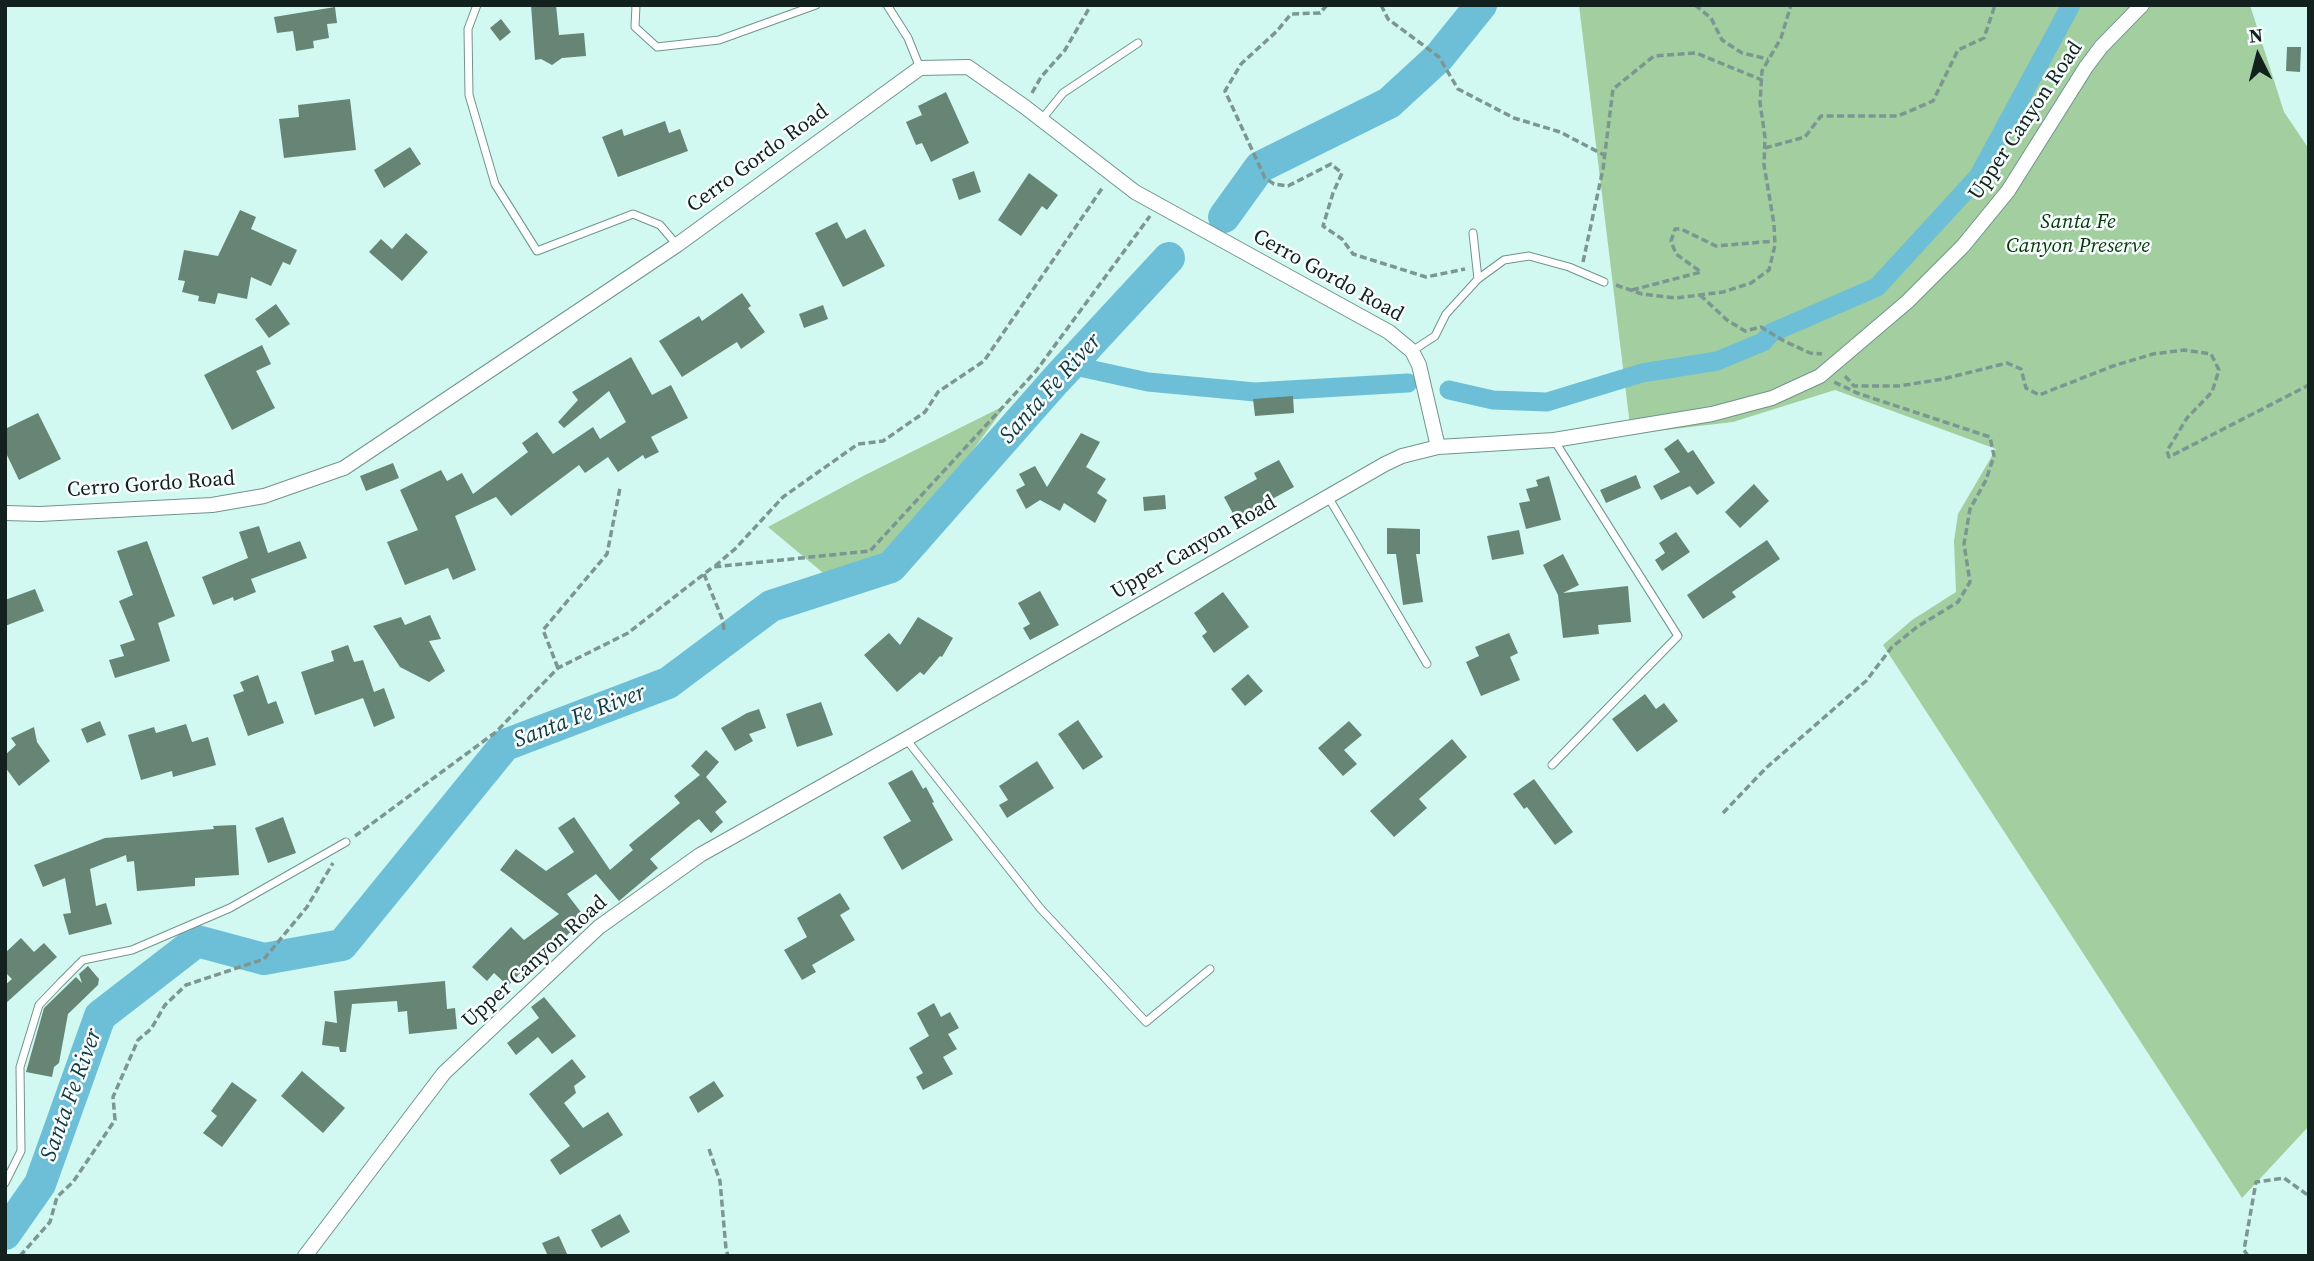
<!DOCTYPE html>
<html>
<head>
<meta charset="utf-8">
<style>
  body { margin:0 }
  #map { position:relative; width:2314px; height:1261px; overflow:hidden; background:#d2f9f1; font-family:"Source Serif 4",serif }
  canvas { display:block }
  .frame { position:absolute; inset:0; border:7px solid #13211e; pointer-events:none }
  .north { position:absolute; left:2223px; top:21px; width:70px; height:70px; -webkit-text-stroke:5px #f7fefd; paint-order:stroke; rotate:354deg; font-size:19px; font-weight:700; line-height:28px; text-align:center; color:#13211e }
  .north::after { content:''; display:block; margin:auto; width:24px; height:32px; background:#13211e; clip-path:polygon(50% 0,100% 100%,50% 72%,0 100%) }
</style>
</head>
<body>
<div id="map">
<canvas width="2314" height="1261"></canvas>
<div class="frame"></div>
<div class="north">N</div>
</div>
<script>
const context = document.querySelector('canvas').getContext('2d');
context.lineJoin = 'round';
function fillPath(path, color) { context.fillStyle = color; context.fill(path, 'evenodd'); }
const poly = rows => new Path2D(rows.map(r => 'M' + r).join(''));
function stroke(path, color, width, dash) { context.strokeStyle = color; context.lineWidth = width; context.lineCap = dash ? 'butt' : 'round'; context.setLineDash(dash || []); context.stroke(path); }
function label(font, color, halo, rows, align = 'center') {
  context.font = font + ' "Source Serif 4",serif'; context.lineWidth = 5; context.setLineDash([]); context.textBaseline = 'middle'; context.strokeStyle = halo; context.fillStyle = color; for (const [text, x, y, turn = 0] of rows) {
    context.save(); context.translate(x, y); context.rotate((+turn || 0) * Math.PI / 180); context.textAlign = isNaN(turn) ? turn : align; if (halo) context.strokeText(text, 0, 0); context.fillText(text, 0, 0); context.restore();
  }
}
fillPath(poly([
  [1579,5,2250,5,2284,112,2309,149,2309,1126,2242,1198,1883,645,1912,620,1956,592,1954,541,1958,514,1996,449,1835,390,1733,422,1631,434],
  [1006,405,938,498,884,557,828,577,768,527,865,475]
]), '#a2cea0');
stroke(poly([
  [1070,365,1148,382,1255,392,1408,383],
  [1449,390,1493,400,1547,402,1642,373,1717,361,1763,342,1771,333,1877,287,1978,177,2071,5]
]), '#6dbfd7', 19);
stroke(poly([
  [1224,217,1260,167,1389,103,1439,57,1481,5],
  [5,1234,40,1184,100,1016,197,941,264,959,342,945,505,745,668,683,771,606,891,567,1055,381,1169,258]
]), '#6dbfd7', 32);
fillPath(poly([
  [531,5,556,5,559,35,584,33,586,56,562,58,552,65,541,59,535,60],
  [335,7,337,23,327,24,329,38,313,41,314,48,296,51,293,31,277,33,274,17],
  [501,19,511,32,500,41,490,28],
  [2287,47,2301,47,2300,72,2286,71],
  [946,92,969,143,931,162,922,143,916,145,906,122,922,115,918,106],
  [350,99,356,150,284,158,279,119,299,117,298,105],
  [665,121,669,133,680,129,688,151,618,177,602,137,622,129,624,136],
  [410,147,421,164,384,188,374,170],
  [974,171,981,192,959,200,952,179],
  [1029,173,1058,195,1047,210,1042,206,1021,236,998,220],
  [240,210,256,217,251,229,297,250,290,265,283,262,271,286,251,277,247,299,218,293,215,304,198,301,199,296,182,292,185,281,178,280,184,250,218,256],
  [837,222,846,239,865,229,885,266,843,287,815,233],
  [406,233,428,252,402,281,369,252,381,239,392,249],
  [742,293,751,306,748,308,765,332,741,349,737,342,682,377,659,341,699,316,702,321],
  [276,304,290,324,269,338,255,319],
  [823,305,828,319,804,328,799,314],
  [262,345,271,364,256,371,275,408,232,430,204,375],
  [631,357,652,395,671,385,688,418,651,437,659,452,645,459,643,455,618,472,608,457,585,473,579,465,511,516,496,497,455,516,476,570,453,580,448,568,405,585,387,542,418,530,400,490,441,470,447,481,462,473,473,494,528,452,522,443,537,432,553,454,593,427,600,439,626,422,609,391,564,428,558,422,578,400,572,392],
  [1293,396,1294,413,1255,416,1253,399],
  [38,413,61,459,19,480,5,451,5,429],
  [1081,433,1100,442,1086,467,1106,479,1097,493,1107,500,1095,523,1064,503,1060,511,1040,500,1026,509,1016,490,1025,485,1019,474,1035,466,1047,487],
  [1678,439,1688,453,1693,450,1715,483,1697,495,1690,486,1661,500,1653,486,1680,472,1664,449],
  [1279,460,1294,487,1236,519,1224,497,1257,479,1254,473],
  [393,463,399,478,366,491,360,476],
  [1636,475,1641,488,1606,503,1600,490],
  [1549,476,1561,520,1526,529,1519,503,1530,501,1526,489,1538,486,1536,480],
  [1754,484,1769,501,1740,528,1725,512],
  [1165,495,1166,509,1144,511,1143,497],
  [259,526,268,553,300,541,307,558,251,579,256,592,234,601,233,597,213,605,202,577,248,558,239,532],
  [1387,528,1420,529,1420,554,1416,554,1423,602,1403,605,1396,554,1387,554],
  [1519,530,1524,554,1492,560,1487,536],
  [1676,532,1690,552,1662,571,1655,560,1665,553,1659,543],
  [1767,540,1780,559,1732,592,1736,597,1703,619,1687,595],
  [147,541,175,616,158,623,170,661,115,678,109,660,124,656,120,645,135,640,119,601,133,595,117,551],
  [1563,554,1579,585,1563,593,1628,586,1631,622,1598,625,1599,634,1563,638,1558,595,1543,565],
  [35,589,44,611,5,626,5,600],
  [1040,591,1059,625,1030,640,1023,628,1030,624,1018,603],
  [1223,592,1249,627,1214,653,1202,636,1207,632,1194,613],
  [430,615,441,639,429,641,445,671,429,682,400,667,373,626,401,617,405,625],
  [918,617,953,638,942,657,940,656,924,675,920,672,897,692,864,655,889,633,900,645],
  [1509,633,1518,653,1510,657,1520,680,1481,696,1466,662,1479,656,1475,647],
  [348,645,354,662,363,660,374,692,384,688,395,718,374,727,363,698,315,715,301,672,334,661,331,651],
  [1248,674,1263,691,1245,706,1231,689],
  [258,675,268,704,276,701,284,723,248,736,233,695,244,691,240,682],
  [1645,694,1656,709,1664,703,1678,721,1637,752,1612,719],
  [821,702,833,735,797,747,786,714],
  [759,709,766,728,749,734,753,741,735,751,721,728,747,713],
  [1078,720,1103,757,1083,770,1058,734],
  [100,721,106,735,87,743,81,729],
  [1349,721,1362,735,1344,750,1357,764,1343,776,1318,748],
  [186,724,192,742,208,737,216,765,173,777,172,771,141,780,128,735,154,727,156,733],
  [34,727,37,742,50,761,19,786,5,767,5,755,16,745,11,738],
  [1452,739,1467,757,1419,799,1427,808,1394,837,1370,811],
  [706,750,719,762,706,777,727,802,715,812,723,822,711,833,699,819,693,823,650,859,658,868,619,901,596,874,567,894,587,920,568,934,558,947,545,957,541,951,508,986,494,973,487,981,472,967,511,927,524,940,559,914,500,870,516,849,546,871,574,852,558,828,574,817,610,870,633,850,629,845,680,803,674,796,700,775,691,766],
  [1037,761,1054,788,1007,818,999,805,1008,800,999,786],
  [912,770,923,789,926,787,934,802,932,803,953,840,902,870,883,837,911,821,888,783],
  [1534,779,1573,832,1555,845,1527,807,1524,809,1513,794],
  [283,817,296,853,268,863,255,828],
  [236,825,239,875,195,878,195,886,137,891,134,861,127,862,126,855,90,869,96,906,106,903,112,924,69,935,63,914,71,913,65,878,43,887,34,865,105,838,214,829,213,826],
  [840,893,850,909,840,915,855,940,812,965,816,972,802,980,784,950,807,937,797,918],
  [21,938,34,952,44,943,57,957,5,1004,5,985,12,979,5,972,5,953],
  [88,966,99,979,98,985,68,1014,59,1063,54,1067,52,1077,26,1072,44,1008,76,977,82,983,79,974],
  [445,981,447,1009,455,1008,457,1029,409,1034,407,1011,398,1012,397,1001,352,1004,346,1052,340,1052,339,1047,322,1045,325,1021,337,1023,334,991],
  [544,997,576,1036,552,1054,538,1037,516,1055,507,1043,539,1018,531,1007],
  [934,1003,941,1017,950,1012,959,1028,948,1034,957,1049,943,1057,953,1074,923,1090,916,1077,923,1073,909,1048,929,1036,917,1013],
  [572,1059,586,1077,574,1086,576,1093,564,1103,583,1128,608,1112,623,1135,560,1175,550,1160,570,1146,529,1094],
  [302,1071,345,1108,323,1133,281,1096],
  [714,1081,724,1096,698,1113,689,1097],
  [232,1082,257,1100,222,1147,203,1133,217,1116,211,1111],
  [620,1214,630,1232,601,1248,591,1230],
  [559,1236,568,1256,548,1256,542,1243]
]), '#678575');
const service = poly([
  [477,5,468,29,469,95,495,184,537,251,633,214,660,225,677,245],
  [636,5,635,27,657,47,719,40,816,5],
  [887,5,908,38,920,68],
  [1042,119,1063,93,1138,43],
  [1473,233,1478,279],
  [1412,351,1435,336,1446,314,1478,279,1504,260,1529,256,1569,267,1604,282],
  [1327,495,1427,664],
  [906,739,1040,908,1146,1022,1210,969],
  [1552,765,1678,636,1554,440],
  [5,1183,21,1151,20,1067,39,1005,61,982,83,960,132,950,230,908,346,842]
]);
const minor = poly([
  [5,513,40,514,212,505,264,496,344,468,677,245,920,68,968,67,1025,107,1135,192,1389,332,1412,351,1419,365,1438,447],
  [305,1256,444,1073,599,927,700,855,906,739,1385,464,1402,456,1438,447,1554,440,1712,414,1772,398,1820,376,1907,302,1963,246,2008,191,2086,67,2101,47,2142,5]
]);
stroke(service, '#70948d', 9);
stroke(minor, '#70948d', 16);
stroke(poly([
  [1327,5,1320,13,1291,14,1277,31,1241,64,1225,91,1265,178,1274,184,1288,186,1331,164,1342,173,1333,193,1323,226,1342,239,1353,254,1426,277,1465,269],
  [1381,5,1388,19,1439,57,1458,89,1514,118,1560,132,1604,155],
  [1695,5,1711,18,1722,40,1742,53,1768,59],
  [1032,93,1041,77,1065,50,1091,5],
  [1765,148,1805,137,1821,116,1898,116,1933,101,1958,50,1984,38,1995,5],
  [1583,262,1603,169,1613,89,1654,56,1696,53,1762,80],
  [1616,285,1642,294,1676,298,1723,292,1751,283,1769,270,1775,245,1774,224,1764,165,1765,137,1760,103,1762,71,1781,38,1791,5],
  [1632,290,1701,272,1676,254,1671,241,1675,229,1681,229,1716,246,1775,241],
  [1700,295,1727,320,1745,331,1761,327,1784,341,1810,353,1822,354],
  [1845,376,1854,386,1899,386,1943,379,2007,363,2021,369,2026,388,2039,395,2113,366,2153,354,2184,350,2211,354,2219,370,2212,392,2187,418,2167,451,2169,457,2309,385],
  [715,566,735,549,783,497,858,444,883,441,925,412,938,392,984,361,1103,187],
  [704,574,723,621,724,631],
  [558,668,543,630,607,554,620,488],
  [1723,813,1766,768,1866,681,1892,647,1917,627,1958,602,1970,582,1964,544,1970,509,1986,480,1994,456,1990,437,1857,393,1834,382],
  [355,836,496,732,558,668,628,633,713,567,870,551,1036,371,1150,216],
  [709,1149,720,1181,726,1249,728,1256],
  [20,1256,50,1222,57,1197,73,1182,115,1120,113,1097,138,1040,151,1029,165,1005,186,985,264,959,307,907,333,863],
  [2248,1256,2244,1250,2256,1182,2284,1178,2309,1196]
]), '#7c9792', 3.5, [7, 3.5]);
stroke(service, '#fff', 7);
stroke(minor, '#fff', 14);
label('21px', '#13211e', '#f7fefd', [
  ["Upper Canyon Road",2026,121,-56],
  ["Cerro Gordo Road",758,159,-36],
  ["Cerro Gordo Road",1328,276,29],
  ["Cerro Gordo Road",151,485,-4],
  ["Upper Canyon Road",1194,548,-30],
  ["Upper Canyon Road",535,962,-42]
]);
label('italic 21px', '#043907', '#f7fefd', [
  ["Santa Fe",2078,223],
  ["Canyon Preserve",2078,247]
]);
label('italic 23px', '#133944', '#f7fefd', [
  ["Santa Fe River",1051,389,-48],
  ["Santa Fe River",580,717,-21],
  ["Santa Fe River",72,1095,-70]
]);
</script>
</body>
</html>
